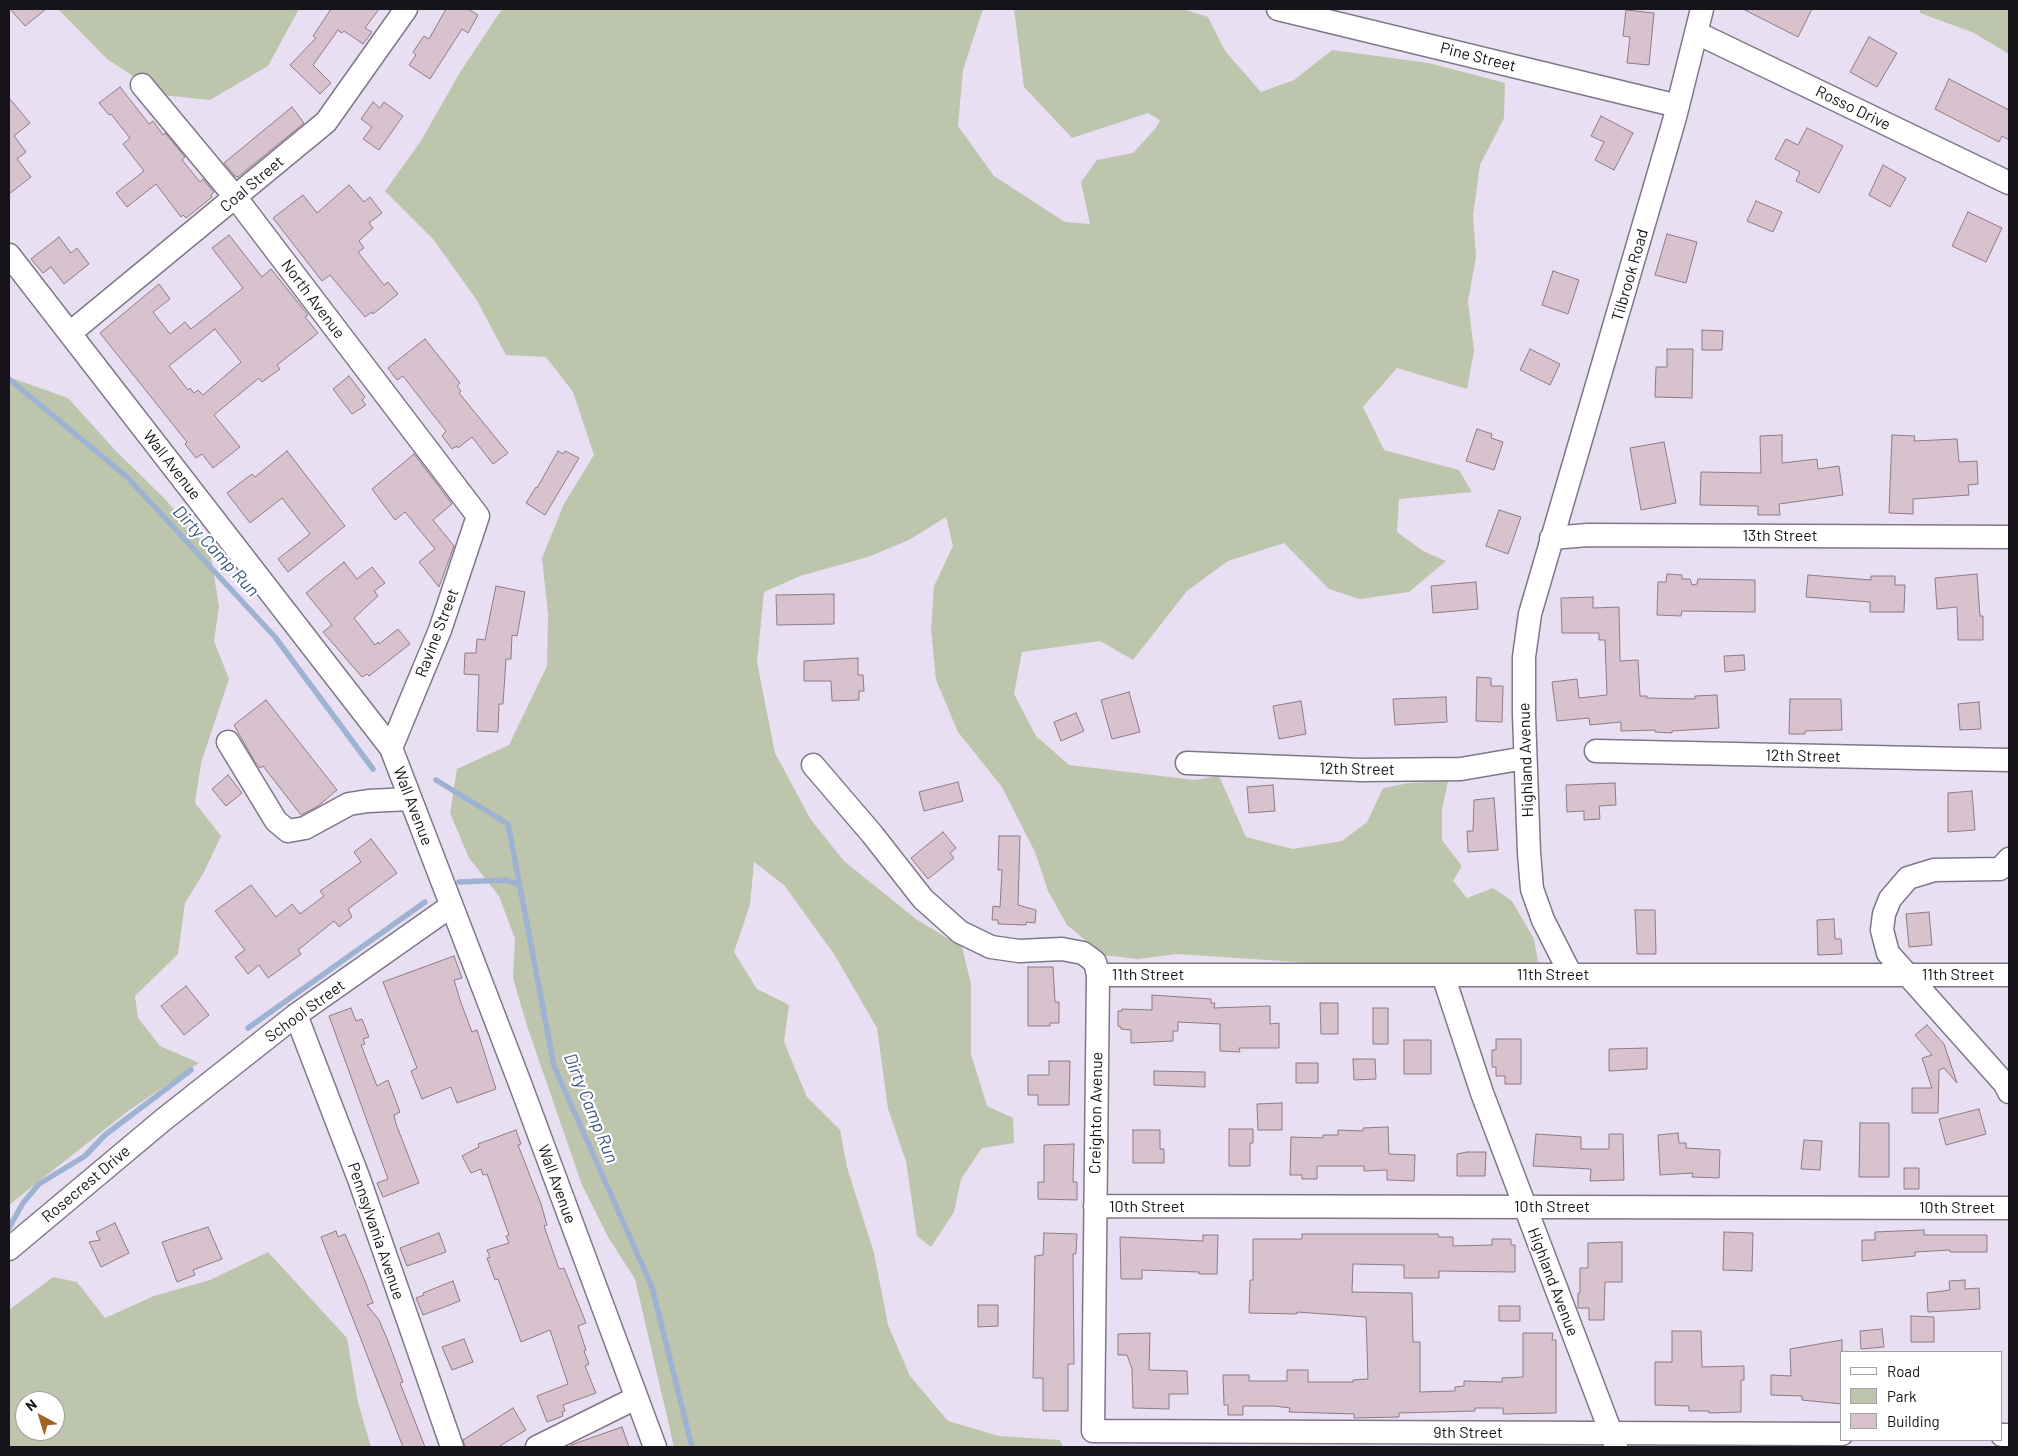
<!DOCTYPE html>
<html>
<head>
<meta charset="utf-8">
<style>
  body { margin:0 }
  #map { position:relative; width:2018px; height:1456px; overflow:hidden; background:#e9dff3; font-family:Barlow,sans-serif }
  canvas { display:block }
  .frame { position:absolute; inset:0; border:10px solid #16131a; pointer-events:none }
  .legend { position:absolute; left:1840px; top:1351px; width:162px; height:90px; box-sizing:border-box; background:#fff; border:1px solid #a2a1a3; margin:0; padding:6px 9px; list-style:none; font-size:15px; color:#16131a }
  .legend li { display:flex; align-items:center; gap:10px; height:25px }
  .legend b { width:25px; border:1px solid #a2a1a3 }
  .north { position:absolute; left:15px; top:1391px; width:50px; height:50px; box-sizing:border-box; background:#fff; border:1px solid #a2a1a3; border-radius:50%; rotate:321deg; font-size:14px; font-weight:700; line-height:20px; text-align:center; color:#16131a }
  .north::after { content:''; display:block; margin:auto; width:18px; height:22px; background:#9d6521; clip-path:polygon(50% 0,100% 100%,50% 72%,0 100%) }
</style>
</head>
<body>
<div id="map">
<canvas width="2018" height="1456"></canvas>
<div class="frame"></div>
<ul class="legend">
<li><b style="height:6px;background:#fff"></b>Road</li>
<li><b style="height:14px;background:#bec5ad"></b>Park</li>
<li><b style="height:14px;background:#d7c2cd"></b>Building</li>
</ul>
<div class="north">N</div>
</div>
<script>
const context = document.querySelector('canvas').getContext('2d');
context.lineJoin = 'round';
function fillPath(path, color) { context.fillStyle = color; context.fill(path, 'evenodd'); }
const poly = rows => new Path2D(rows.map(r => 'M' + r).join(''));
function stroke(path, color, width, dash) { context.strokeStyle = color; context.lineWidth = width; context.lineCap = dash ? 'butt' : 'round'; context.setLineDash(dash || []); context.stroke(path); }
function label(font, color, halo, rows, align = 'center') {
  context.font = font + ' Barlow,sans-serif'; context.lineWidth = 4.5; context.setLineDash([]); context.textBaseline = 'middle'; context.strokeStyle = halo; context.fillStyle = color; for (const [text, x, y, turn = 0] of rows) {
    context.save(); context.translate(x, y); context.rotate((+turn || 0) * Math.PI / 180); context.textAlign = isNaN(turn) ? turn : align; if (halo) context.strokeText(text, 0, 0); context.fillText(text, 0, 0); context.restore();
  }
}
fillPath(poly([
  [58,9,299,9,268,66,210,100,162,95,107,59],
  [502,9,983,9,963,70,958,126,994,176,1065,222,1090,224,1081,182,1097,160,1133,153,1156,128,1160,120,1148,113,1072,138,1024,87,1014,9,1183,9,1208,17,1225,51,1261,92,1294,80,1332,50,1429,63,1505,83,1504,118,1480,165,1473,215,1476,257,1468,301,1474,351,1467,389,1397,368,1363,407,1384,450,1459,470,1472,492,1399,499,1397,532,1423,551,1446,561,1409,592,1360,599,1329,589,1284,543,1228,561,1187,591,1133,660,1100,641,1022,652,1014,694,1036,736,1069,765,1195,780,1219,776,1246,837,1293,849,1342,841,1367,822,1383,788,1409,783,1448,781,1442,809,1442,840,1462,866,1453,881,1467,898,1493,888,1512,901,1534,939,1538,962,1489,967,1328,964,1177,954,1138,959,1103,955,1067,925,1048,891,1035,852,1002,787,958,732,936,680,931,629,934,586,953,546,946,517,909,540,868,557,800,576,764,592,757,662,775,753,811,820,844,861,916,919,962,947,971,984,971,1054,987,1106,1013,1118,1014,1143,982,1148,961,1179,954,1212,931,1247,917,1236,906,1161,888,1109,877,1028,834,954,784,885,754,862,750,905,734,952,757,989,789,1005,784,1042,807,1097,840,1130,847,1167,874,1253,888,1325,910,1376,948,1421,999,1436,1060,1440,1063,1447,674,1447,635,1279,608,1237,582,1185,527,1026,513,978,515,939,499,896,469,858,450,813,457,769,509,745,547,666,548,614,542,558,564,504,594,455,573,392,546,357,506,355,476,299,433,239,385,191,421,141,459,74],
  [1920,9,2009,9,2009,54,1974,33,1920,13],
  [9,377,68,398,116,451,165,499,210,551,219,606,214,641,229,679,201,763,195,803,221,836,204,872,185,903,178,954,135,996,138,1018,160,1046,199,1063,128,1111,9,1205],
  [268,1252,347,1338,358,1402,371,1447,9,1447,9,1310,53,1277,77,1282,105,1318,154,1296,210,1280],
  [25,1401,55,1401,55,1431,25,1431]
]), '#bec5ad');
stroke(poly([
  [9,379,127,477,275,637,373,769],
  [436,780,508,824,554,1066,652,1287,692,1447],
  [459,882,507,880,519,885],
  [248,1028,425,902],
  [9,1228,23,1203,39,1184,85,1156,105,1135,191,1070]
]), '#9eb2d2', 5.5);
const building = poly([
  [10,9,46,9,25,26,10,9],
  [331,9,379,9,365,28,372,32,363,44,344,31,342,33,338,30,313,65,331,83,320,94,290,65,316,38,313,36,331,9],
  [446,9,468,9,478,15,468,33,462,29,430,79,409,65,416,55,413,52,424,36,429,39,446,9],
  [1743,9,1812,9,1798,37,1743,9],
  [1626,10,1654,13,1649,65,1627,63,1630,37,1623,36,1626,10],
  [1869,37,1897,53,1877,87,1850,72,1869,37],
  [1949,79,2009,110,2009,140,2002,136,1999,142,1935,109,1949,79],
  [120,87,149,124,153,121,163,135,165,133,185,157,182,160,200,182,203,179,214,192,211,195,212,197,186,218,183,215,181,217,156,184,127,207,116,193,144,171,123,144,130,138,111,114,109,115,99,103,120,87],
  [9,98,30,123,14,136,26,152,17,159,31,177,9,194,9,98],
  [373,102,380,108,384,102,403,116,379,150,363,139,372,127,361,119,373,102],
  [292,107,304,123,238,177,235,176,224,163,292,107],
  [1601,116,1633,133,1614,170,1595,160,1604,142,1591,136,1601,116],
  [1807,128,1843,146,1819,193,1796,181,1800,172,1775,159,1786,139,1798,145,1807,128],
  [1883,165,1906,178,1890,207,1869,195,1883,165],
  [349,185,364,202,370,197,382,213,369,223,373,228,359,241,364,248,358,252,384,285,388,282,398,294,373,314,372,312,365,317,330,275,322,281,273,218,303,195,317,213,349,185],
  [1756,201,1782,212,1773,232,1747,221,1756,201],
  [1968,212,2002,228,1986,262,1952,246,1968,212],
  [1667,234,1697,242,1686,283,1655,275,1667,234],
  [229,235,262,277,271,269,308,315,305,317,318,333,277,365,280,369,262,382,259,378,214,415,240,447,213,468,202,454,196,458,185,444,187,442,100,333,159,284,170,299,153,312,170,334,185,322,191,329,243,288,212,248,229,235],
  [215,329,241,362,203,395,198,390,194,393,190,388,188,390,169,366,215,329],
  [59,237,71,253,77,248,89,264,64,284,51,267,43,273,31,259,59,237],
  [1553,271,1579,280,1568,314,1542,305,1553,271],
  [1702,330,1723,331,1722,350,1702,350,1702,330],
  [425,339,460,383,457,386,461,391,459,393,508,453,493,464,472,437,458,448,457,446,452,449,442,436,446,431,420,398,403,376,397,380,388,368,425,339],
  [1530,349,1560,364,1550,385,1520,370,1530,349],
  [1667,349,1693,349,1692,398,1655,397,1656,367,1667,367,1667,349],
  [349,376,365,397,362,400,366,405,352,414,333,389,349,376],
  [1477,429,1492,434,1491,438,1503,442,1494,470,1466,461,1477,429],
  [1782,435,1782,463,1817,459,1818,469,1839,466,1843,495,1779,504,1780,515,1758,515,1758,506,1700,505,1701,472,1761,473,1760,436,1782,435],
  [1892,435,1915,436,1914,441,1957,439,1959,462,1977,461,1978,484,1968,485,1969,495,1913,499,1913,514,1889,513,1892,435],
  [1664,442,1676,503,1641,510,1630,448,1664,442],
  [287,451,345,526,288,572,278,559,310,534,282,498,250,523,227,493,252,474,255,477,287,451],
  [558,451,563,454,565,451,579,458,545,515,526,503,536,487,537,488,558,451],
  [414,454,452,504,433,520,454,546,439,587,419,562,435,549,405,512,395,520,372,489,414,454],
  [1499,510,1521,517,1508,554,1486,546,1499,510],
  [344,562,357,579,372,567,385,583,374,591,378,596,354,618,375,645,378,642,379,644,398,629,410,644,369,676,367,674,362,677,323,632,332,625,306,593,344,562],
  [1667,574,1682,575,1682,579,1690,579,1692,585,1697,584,1698,579,1755,580,1755,612,1682,611,1681,616,1657,615,1658,582,1666,582,1667,574],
  [1977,574,1980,616,1983,616,1983,640,1958,640,1957,607,1937,609,1935,578,1977,574],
  [1808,575,1871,580,1871,576,1895,576,1895,585,1905,585,1904,612,1870,612,1870,602,1806,597,1808,575],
  [1476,582,1478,609,1433,613,1431,586,1476,582],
  [496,586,525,592,517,636,512,635,511,659,506,659,503,704,499,704,498,732,477,731,479,675,464,674,465,653,476,653,477,639,485,640,496,586],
  [834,594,834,624,777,625,776,595,834,594],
  [1593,597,1593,608,1619,607,1620,661,1638,660,1640,696,1647,696,1647,698,1695,699,1695,696,1717,695,1719,728,1672,731,1672,733,1655,732,1655,730,1621,731,1621,722,1590,725,1589,718,1557,721,1552,682,1577,679,1579,698,1607,695,1605,640,1599,640,1599,633,1562,633,1561,598,1593,597],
  [1744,655,1745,670,1725,672,1724,656,1744,655],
  [858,658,858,675,863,675,864,691,859,691,859,700,832,701,831,681,804,681,804,661,858,658],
  [1477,677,1491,678,1491,686,1503,686,1502,722,1476,721,1477,677],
  [1129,692,1140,732,1112,739,1101,700,1129,692],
  [1446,697,1447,722,1395,725,1393,699,1446,697],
  [1790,699,1841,699,1842,730,1805,731,1805,734,1789,734,1790,699],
  [266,700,337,790,318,806,301,815,263,766,260,768,255,762,234,725,266,700],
  [1301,701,1306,734,1279,739,1273,706,1301,701],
  [1979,702,1981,729,1960,730,1958,704,1979,702],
  [1076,713,1084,731,1061,741,1054,722,1076,713],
  [228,775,242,793,226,806,212,789,228,775],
  [958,782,963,801,924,811,919,792,958,782],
  [1615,783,1616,805,1599,806,1600,819,1584,820,1584,811,1567,812,1566,785,1615,783],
  [1273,785,1275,811,1249,813,1247,787,1273,785],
  [1972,791,1975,830,1948,832,1948,793,1972,791],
  [1494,798,1498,850,1468,852,1467,831,1473,831,1474,800,1494,798],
  [943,832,956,848,950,853,954,858,928,879,911,858,943,832],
  [999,836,1020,836,1018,905,1036,910,1035,923,1026,922,1026,925,998,924,998,920,992,920,993,906,1000,907,1002,870,998,870,999,836],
  [371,839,397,873,348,909,352,917,339,927,334,921,298,950,301,954,268,978,259,965,248,974,235,957,245,950,215,911,251,885,276,917,292,904,300,914,324,896,320,891,361,862,354,852,371,839],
  [1635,910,1655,910,1656,954,1637,954,1635,910],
  [1929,912,1932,945,1909,947,1906,914,1929,912],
  [1834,919,1835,939,1841,939,1842,954,1818,955,1817,920,1834,919],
  [454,956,462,978,454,980,461,1003,472,1032,477,1030,496,1089,457,1103,451,1087,422,1099,411,1071,417,1068,383,982,454,956],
  [1028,967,1053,967,1055,1002,1059,1002,1059,1023,1050,1023,1050,1026,1028,1026,1028,967],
  [186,986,209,1015,184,1035,161,1006,186,986],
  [1152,995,1211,999,1211,1003,1215,1003,1214,1008,1270,1006,1270,1024,1279,1023,1279,1048,1239,1048,1240,1052,1220,1051,1220,1024,1178,1022,1178,1031,1173,1031,1173,1041,1131,1043,1131,1030,1121,1029,1121,1027,1118,1026,1118,1011,1122,1011,1122,1009,1152,1010,1152,995],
  [1320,1003,1338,1003,1338,1034,1321,1034,1320,1003],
  [351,1008,356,1021,362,1019,369,1037,363,1039,365,1044,361,1045,377,1086,388,1080,400,1112,394,1115,396,1124,419,1183,383,1197,377,1183,388,1179,329,1016,351,1008],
  [1373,1008,1388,1008,1388,1044,1373,1044,1373,1008],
  [1927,1025,1944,1044,1957,1083,1944,1068,1939,1070,1938,1113,1912,1113,1912,1088,1932,1088,1922,1058,1932,1055,1915,1035,1927,1025],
  [1496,1039,1521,1039,1521,1084,1505,1084,1505,1076,1496,1076,1496,1067,1492,1067,1492,1050,1496,1050,1496,1039],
  [1404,1040,1431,1040,1431,1074,1404,1074,1404,1040],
  [1647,1048,1647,1069,1609,1071,1609,1049,1647,1048],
  [1353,1059,1375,1059,1376,1079,1354,1080,1353,1059],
  [1049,1061,1070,1061,1069,1105,1038,1105,1038,1095,1028,1095,1028,1075,1049,1075,1049,1061],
  [1296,1063,1318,1063,1318,1083,1296,1083,1296,1063],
  [1154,1071,1205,1072,1205,1087,1154,1085,1154,1071],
  [1282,1103,1282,1130,1258,1130,1257,1104,1282,1103],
  [1979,1109,1986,1134,1946,1145,1939,1119,1979,1109],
  [1860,1123,1889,1123,1889,1177,1859,1177,1860,1123],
  [1388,1127,1389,1154,1415,1155,1414,1181,1387,1180,1387,1170,1364,1171,1364,1166,1317,1166,1317,1179,1302,1179,1302,1175,1290,1175,1291,1137,1323,1138,1323,1135,1338,1135,1338,1130,1363,1131,1363,1128,1388,1127],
  [1229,1129,1253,1129,1253,1143,1250,1143,1250,1166,1229,1166,1229,1129],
  [516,1130,521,1144,518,1145,541,1204,547,1225,544,1226,559,1269,564,1268,586,1323,578,1326,586,1350,584,1351,589,1364,585,1366,596,1393,563,1405,565,1411,562,1412,563,1416,547,1422,537,1396,568,1384,550,1330,521,1342,498,1279,495,1280,487,1258,490,1257,487,1250,509,1243,506,1236,509,1235,487,1174,483,1175,481,1169,471,1173,462,1156,479,1147,478,1144,516,1130],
  [1133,1130,1160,1130,1160,1149,1164,1149,1164,1163,1133,1163,1133,1130],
  [1678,1133,1679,1143,1686,1143,1686,1148,1720,1150,1719,1178,1692,1177,1693,1173,1660,1175,1658,1135,1678,1133],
  [1536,1134,1581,1137,1581,1149,1609,1149,1609,1134,1623,1134,1624,1180,1590,1181,1591,1169,1533,1166,1536,1134],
  [1804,1140,1822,1141,1820,1170,1801,1169,1804,1140],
  [1074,1144,1073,1182,1077,1182,1077,1200,1038,1199,1038,1182,1044,1182,1044,1145,1074,1144],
  [1467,1152,1486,1152,1485,1176,1457,1176,1457,1154,1467,1152],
  [1904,1168,1919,1168,1919,1189,1904,1189,1904,1168],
  [115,1223,129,1253,101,1267,89,1242,100,1240,96,1232,115,1223],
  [208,1227,222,1259,193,1270,195,1275,177,1282,162,1242,208,1227],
  [1924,1230,1924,1235,1987,1235,1987,1252,1950,1252,1950,1250,1915,1252,1915,1256,1862,1261,1862,1240,1875,1240,1875,1232,1924,1230],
  [336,1231,338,1237,345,1234,365,1281,373,1303,367,1305,379,1320,388,1341,403,1382,400,1383,425,1447,403,1447,321,1237,336,1231],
  [1724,1232,1753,1233,1752,1271,1723,1270,1724,1232],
  [439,1233,446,1252,407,1266,400,1248,439,1233],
  [1044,1233,1077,1234,1076,1254,1073,1254,1074,1364,1068,1364,1068,1411,1043,1411,1043,1378,1033,1378,1035,1256,1043,1255,1044,1233],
  [1302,1234,1438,1234,1439,1237,1453,1237,1453,1246,1492,1245,1492,1239,1511,1239,1511,1245,1515,1245,1515,1272,1439,1271,1439,1278,1404,1278,1404,1265,1353,1264,1352,1292,1412,1293,1413,1342,1420,1342,1420,1392,1455,1391,1455,1387,1464,1386,1464,1381,1502,1382,1502,1378,1523,1377,1523,1333,1553,1333,1552,1340,1556,1340,1556,1413,1503,1414,1503,1408,1475,1408,1475,1411,1399,1413,1399,1417,1354,1418,1354,1414,1289,1412,1290,1408,1274,1406,1243,1406,1243,1415,1228,1415,1228,1405,1224,1405,1223,1375,1249,1375,1249,1381,1287,1381,1287,1370,1308,1370,1308,1382,1353,1382,1353,1380,1368,1379,1366,1317,1297,1312,1297,1314,1249,1313,1250,1280,1253,1280,1253,1239,1302,1239,1302,1234],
  [1203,1235,1218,1235,1217,1274,1199,1274,1199,1272,1142,1270,1142,1279,1121,1279,1120,1237,1203,1241,1203,1235],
  [1622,1242,1622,1282,1605,1282,1604,1320,1589,1320,1589,1308,1578,1308,1578,1293,1580,1293,1580,1268,1588,1268,1588,1243,1622,1242],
  [1965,1280,1965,1289,1979,1288,1980,1309,1928,1312,1927,1293,1950,1290,1949,1281,1965,1280],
  [453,1281,460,1301,423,1315,416,1298,424,1295,423,1293,453,1281],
  [978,1305,998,1305,998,1326,978,1327,978,1305],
  [1499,1306,1520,1306,1520,1321,1499,1321,1499,1306],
  [1911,1316,1934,1317,1934,1342,1911,1342,1911,1316],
  [1882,1329,1884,1347,1861,1349,1860,1331,1882,1329],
  [1672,1331,1701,1331,1702,1367,1744,1366,1744,1380,1741,1380,1741,1412,1709,1413,1709,1411,1689,1411,1689,1406,1655,1405,1655,1362,1672,1362,1672,1331],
  [1150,1333,1149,1370,1187,1371,1188,1394,1169,1394,1169,1409,1133,1408,1132,1369,1127,1355,1118,1355,1118,1334,1150,1333],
  [464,1339,473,1362,452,1370,442,1347,464,1339],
  [1842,1340,1842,1404,1802,1400,1802,1396,1771,1395,1771,1375,1791,1376,1790,1349,1842,1340],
  [513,1408,526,1430,498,1447,465,1447,463,1440,513,1408],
  [622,1427,629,1447,571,1447,571,1445,622,1427]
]);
fillPath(building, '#d7c2cd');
stroke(building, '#8e7b85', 1);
const minor = poly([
  [1278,9,1678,106],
  [1697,33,2009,183],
  [142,85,236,198,478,516,440,630,391,748],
  [9,255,391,748,521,1086,655,1447],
  [70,333,326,122,406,9],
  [1551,538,1588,535,2009,537],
  [228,742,276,821,288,831,305,828,349,804,368,801,410,799],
  [1596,751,2009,760],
  [1187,763,1361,770,1461,769,1525,758],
  [813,765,872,834,923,899,960,932,991,947,1019,951,1062,949,1083,953,1095,962,1098,975,1093,1431,1842,1434],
  [2009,859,2000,869,1934,870,1908,878,1890,899,1884,914,1882,930,1888,953,2005,1084,2009,1092],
  [1098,975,2009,975],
  [1443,975,1482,1093,1616,1446],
  [1571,975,1543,920,1532,889,1529,853,1524,715,1524,657,1530,614,1674,121,1702,9],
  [296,1015,359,1179,452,1447],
  [1095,1206,2009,1208],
  [9,1249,163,1120,296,1015,451,906],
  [2002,1435,2009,1435],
  [537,1447,636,1398]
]);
stroke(minor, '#7f7788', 25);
stroke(minor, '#fff', 22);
label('16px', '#16131a', '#fff', [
  ["Pine Street",1478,57,14],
  ["Rosso Drive",1853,108,26],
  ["Coal Street",252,184,-40],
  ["Tilbrook Road",1630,275,-74],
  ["North Avenue",313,299,53],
  ["Wall Avenue",172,465,52],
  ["13th Street",1780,536],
  ["Ravine Street",437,633,-69],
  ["12th Street",1803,756,1],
  ["Highland Avenue",1526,760,-92],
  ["12th Street",1357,769,1],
  ["Wall Avenue",413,806,69],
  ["11th Street",1148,975],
  ["11th Street",1553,975],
  ["11th Street",1958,975],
  ["School Street",305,1011,-36],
  ["Creighton Avenue",1096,1113,-89],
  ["Rosecrest Drive",86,1184,-40],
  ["Wall Avenue",557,1184,70],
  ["10th Street",1147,1207],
  ["10th Street",1552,1207],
  ["10th Street",1957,1208],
  ["Pennsylvania Avenue",376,1231,71],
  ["Highland Avenue",1553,1282,69],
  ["9th Street",1468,1433]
]);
label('italic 18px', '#3b5784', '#fff', [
  ["Dirty Camp Run",216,551,47],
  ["Dirty Camp Run",591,1108,68]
]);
</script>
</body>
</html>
